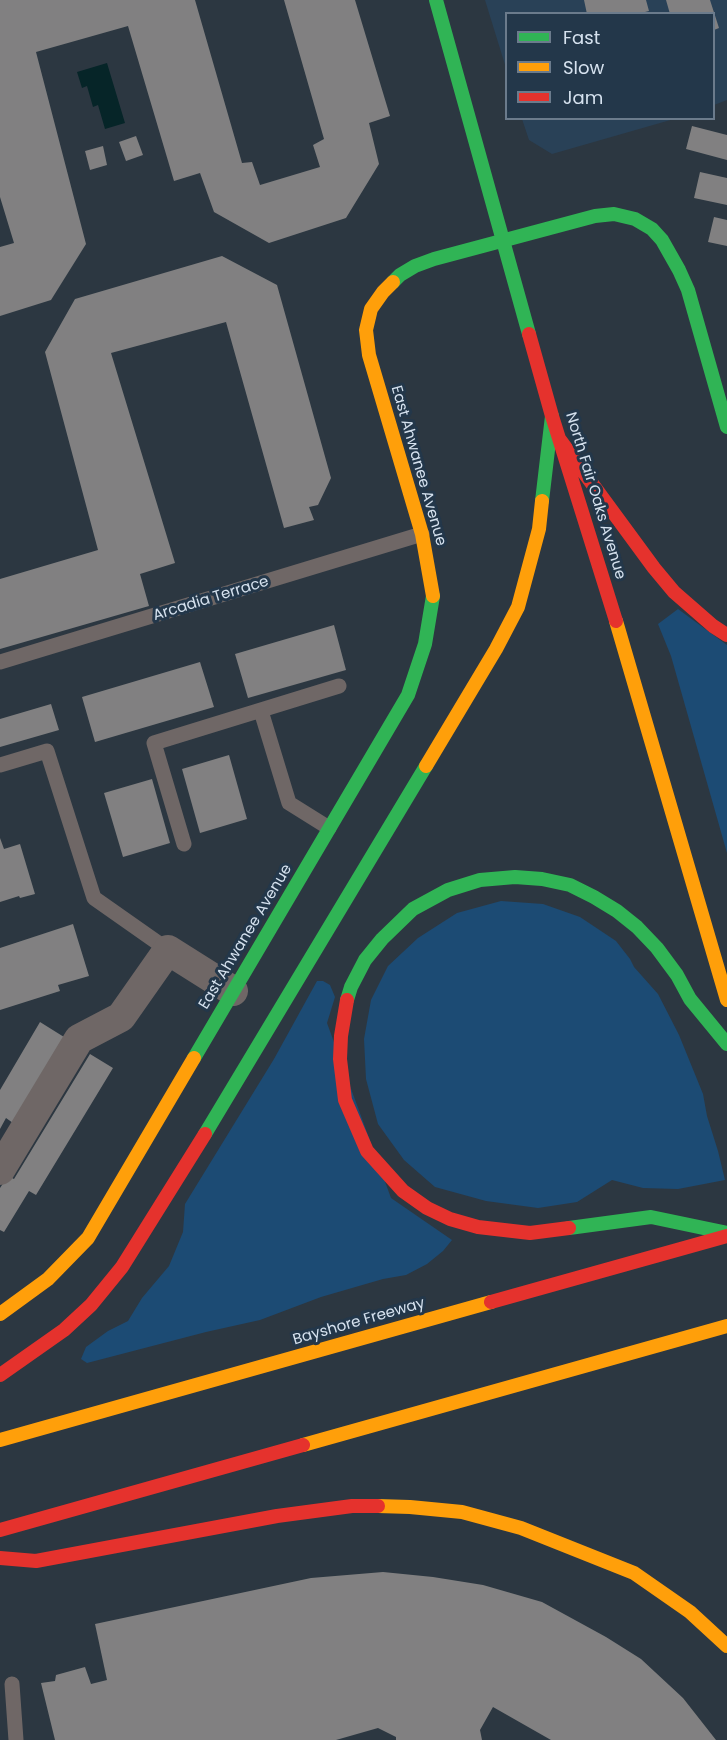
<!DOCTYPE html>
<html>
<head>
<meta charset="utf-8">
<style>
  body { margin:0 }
  #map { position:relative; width:727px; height:1740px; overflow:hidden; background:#2c3741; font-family:Poppins,sans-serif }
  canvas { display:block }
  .legend { position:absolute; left:505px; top:12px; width:210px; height:108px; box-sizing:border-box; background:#23374a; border:2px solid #6b7b8c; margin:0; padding:8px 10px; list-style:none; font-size:18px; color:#d6e2ef }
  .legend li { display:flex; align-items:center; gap:12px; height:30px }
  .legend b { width:30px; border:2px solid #6b7b8c }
</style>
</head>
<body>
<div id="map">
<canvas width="727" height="1740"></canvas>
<ul class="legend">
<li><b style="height:8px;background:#30b455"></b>Fast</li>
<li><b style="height:8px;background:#ff9f0a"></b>Slow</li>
<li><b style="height:8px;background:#e5322d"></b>Jam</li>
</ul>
</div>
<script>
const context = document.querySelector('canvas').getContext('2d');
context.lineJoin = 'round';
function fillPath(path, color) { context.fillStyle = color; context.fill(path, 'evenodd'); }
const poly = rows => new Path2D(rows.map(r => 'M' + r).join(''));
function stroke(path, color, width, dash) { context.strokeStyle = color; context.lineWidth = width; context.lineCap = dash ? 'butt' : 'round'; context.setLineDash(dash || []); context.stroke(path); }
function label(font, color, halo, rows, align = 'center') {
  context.font = font + ' Poppins,sans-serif'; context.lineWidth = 6; context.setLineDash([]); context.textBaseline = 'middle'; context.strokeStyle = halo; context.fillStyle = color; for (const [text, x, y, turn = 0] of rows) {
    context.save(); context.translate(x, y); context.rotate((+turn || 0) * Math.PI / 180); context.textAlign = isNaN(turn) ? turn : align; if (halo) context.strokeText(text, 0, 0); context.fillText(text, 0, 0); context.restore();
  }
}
fillPath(poly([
  [485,0,727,0,727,100,714,105,714,14,506,14,506,68],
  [522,119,522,118,674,119,552,154,529,140]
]), '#294157');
fillPath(poly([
  [678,609,727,645,727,853,671,656,658,624],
  [501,901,543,904,580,917,616,941,630,959,634,967,658,994,679,1035,703,1094,707,1116,718,1151,725,1180,678,1189,643,1188,612,1180,577,1202,538,1208,486,1201,435,1187,404,1160,378,1124,366,1079,364,1039,371,1000,388,966,418,938,457,913],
  [317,981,323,981,330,985,335,997,327,1023,391,1198,452,1240,443,1251,427,1264,406,1275,383,1279,321,1297,260,1320,206,1332,87,1363,81,1359,86,1347,108,1331,128,1321,142,1298,169,1266,183,1232,185,1204,274,1059]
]), '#1c4b74');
fillPath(poly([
  [107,63,125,123,105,129,98,105,93,107,87,86,82,88,77,72]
]), '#062528');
fillPath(poly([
  [0,0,195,0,242,163,252,162,260,185,320,167,313,145,324,139,284,0,355,0,390,116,369,123,379,164,346,218,269,243,214,212,200,173,174,181,128,26,36,52,86,244,51,300,0,316,0,247,14,243,0,197],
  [584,0,646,0,649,11,637,14,587,14],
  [666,0,710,0,719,28,714,30,714,14,670,14],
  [692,126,727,135,727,160,686,149],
  [136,136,143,155,126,161,119,142],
  [103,146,107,165,90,170,85,151],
  [700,172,727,178,727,205,694,198],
  [714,217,727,220,727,246,708,242],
  [222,256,277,285,331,478,318,505,309,507,314,520,284,528,226,322,111,353,175,563,140,574,149,606,0,649,0,579,98,550,45,352,75,299],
  [334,625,346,670,248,698,235,654],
  [200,662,214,707,95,742,82,697],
  [51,704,59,730,0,747,0,719],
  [229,755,247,819,200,833,182,769],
  [152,779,170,843,123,857,104,793],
  [0,838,4,849,20,844,35,894,20,898,19,896,0,902],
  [73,924,89,976,58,985,60,991,0,1010,0,948],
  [40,1022,64,1037,13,1123,6,1118,0,1129,0,1090],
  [90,1054,113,1068,36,1195,29,1191,4,1232,0,1230,0,1188,8,1176,14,1179],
  [383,1572,433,1577,483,1585,542,1602,606,1637,641,1659,683,1698,716,1740,551,1740,493,1707,480,1730,482,1740,396,1740,396,1737,378,1728,336,1740,55,1740,41,1683,55,1681,56,1675,85,1667,91,1684,107,1680,95,1624,311,1578]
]), '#818081');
stroke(poly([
  [0,662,422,534],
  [261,711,289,803,329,828],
  [0,765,47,751,94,898,168,950],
  [184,844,154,743,339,686],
  [12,1684,16,1740]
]), '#6f6766', 15);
stroke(poly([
  [0,1170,79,1039,121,1017,168,950,233,991]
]), '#6f6766', 30);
stroke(poly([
  [436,0,529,334],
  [393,282,400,275,415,266,434,259,595,216,614,214,635,219,652,229,662,240,679,270,688,290,727,427],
  [542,501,552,416],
  [347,1000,351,987,365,960,382,939,413,909,448,890,480,880,515,877,542,879,570,885,594,897,617,911,637,927,657,948,677,975,690,999,727,1044],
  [194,1058,408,695,425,644,433,596],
  [205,1134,426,766],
  [569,1228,651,1217,727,1233]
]), '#30b455', 14);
stroke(poly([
  [393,282,383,292,371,309,366,330,369,355,422,534,433,596],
  [616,621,727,1000],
  [426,766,496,649,518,607,539,529,542,501],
  [0,1314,48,1279,88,1238,194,1058],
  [0,1440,491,1302],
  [303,1445,727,1326],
  [378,1506,410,1507,462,1512,521,1528,634,1573,690,1612,727,1646]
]), '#ff9f0a', 14);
stroke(poly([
  [529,334,552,416,616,621],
  [560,440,654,568,674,592,713,626,727,635],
  [347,1000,341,1036,340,1059,345,1100,367,1151,403,1191,427,1208,450,1219,478,1227,530,1233,569,1228],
  [491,1302,727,1236],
  [0,1375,64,1330,91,1305,122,1267,205,1134],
  [0,1530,303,1445],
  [0,1558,36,1561,277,1516,352,1506,378,1506]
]), '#e5322d', 14);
label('15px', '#d6e2ef', '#23374a', [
  ["East Ahwanee Avenue",418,466,74],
  ["North Fair Oaks Avenue",595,496,73],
  ["Arcadia Terrace",211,599,-17],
  ["East Ahwanee Avenue",246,937,-59],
  ["Bayshore Freeway",359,1322,-16]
]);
</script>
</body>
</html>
